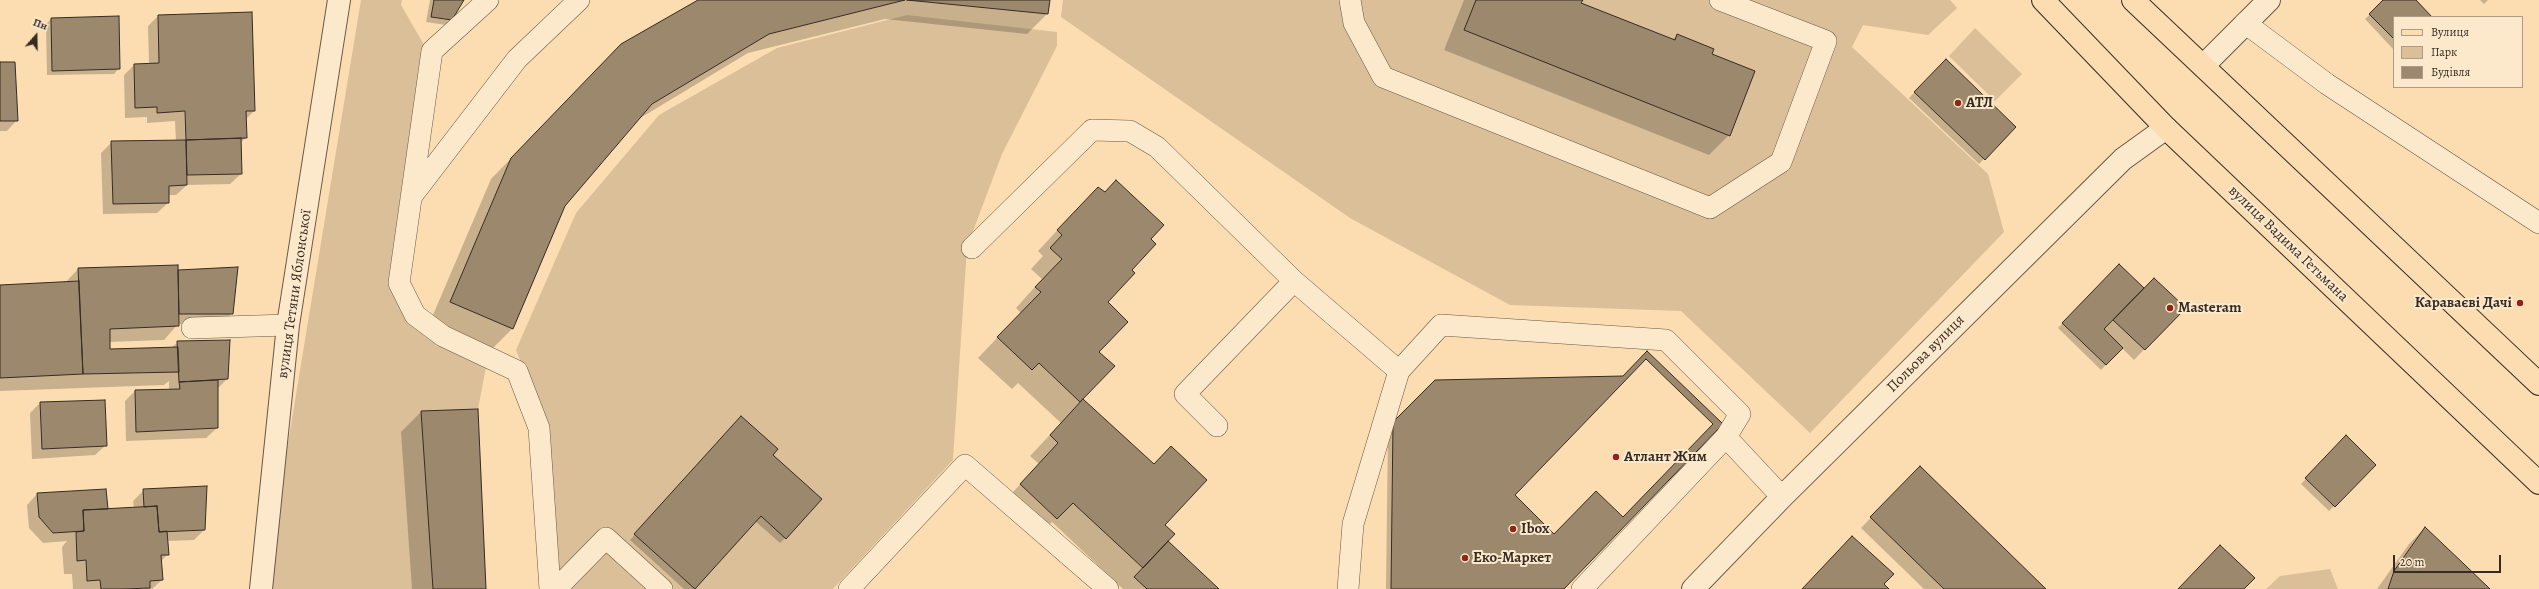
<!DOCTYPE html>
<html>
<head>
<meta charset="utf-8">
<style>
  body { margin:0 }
  #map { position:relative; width:2539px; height:589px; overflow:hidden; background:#fbddb1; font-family:Alegreya,serif }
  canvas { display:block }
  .legend { position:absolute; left:2393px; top:16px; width:130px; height:72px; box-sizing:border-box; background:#fce9cc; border:1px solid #ad9d88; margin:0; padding:5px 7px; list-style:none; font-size:12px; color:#362b23 }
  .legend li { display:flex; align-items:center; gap:8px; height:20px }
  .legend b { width:20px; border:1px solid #ad9d88 }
  .north { position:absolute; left:16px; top:16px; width:40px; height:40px; -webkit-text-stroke:3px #fce9cc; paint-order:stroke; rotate:20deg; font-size:11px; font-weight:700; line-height:16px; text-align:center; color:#362b23 }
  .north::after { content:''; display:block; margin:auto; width:14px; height:18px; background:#362b23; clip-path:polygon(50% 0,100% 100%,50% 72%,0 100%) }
  .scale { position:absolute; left:2393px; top:555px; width:108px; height:18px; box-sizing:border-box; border:2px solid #362b23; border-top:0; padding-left:5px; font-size:12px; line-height:14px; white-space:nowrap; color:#362b23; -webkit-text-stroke:3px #fce9cc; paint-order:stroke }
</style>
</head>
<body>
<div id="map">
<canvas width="2539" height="589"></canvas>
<ul class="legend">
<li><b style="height:5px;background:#fbddb1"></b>Вулиця</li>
<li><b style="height:11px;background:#dabf99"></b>Парк</li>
<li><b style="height:11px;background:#9c886d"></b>Будівля</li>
</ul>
<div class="north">Пн</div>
<div class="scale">20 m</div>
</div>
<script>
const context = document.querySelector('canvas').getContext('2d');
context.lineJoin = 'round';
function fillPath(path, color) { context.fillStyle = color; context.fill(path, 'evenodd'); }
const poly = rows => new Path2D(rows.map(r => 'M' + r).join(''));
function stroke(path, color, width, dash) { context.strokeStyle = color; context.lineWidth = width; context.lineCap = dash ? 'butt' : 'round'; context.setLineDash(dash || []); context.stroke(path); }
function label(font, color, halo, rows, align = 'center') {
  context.font = font + ' Alegreya,serif'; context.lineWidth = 4; context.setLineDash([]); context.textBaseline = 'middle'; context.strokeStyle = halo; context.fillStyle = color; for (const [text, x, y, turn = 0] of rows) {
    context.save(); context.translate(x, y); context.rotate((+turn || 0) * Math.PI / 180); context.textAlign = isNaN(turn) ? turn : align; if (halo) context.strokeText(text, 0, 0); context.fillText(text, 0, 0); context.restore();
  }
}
fillPath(poly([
  [361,0,402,0,401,5,427,50,395,285,487,362,478,409,421,412,433,589,264,589],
  [1063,0,1950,0,1957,8,1928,35,1863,25,1852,47,1988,174,2004,232,1810,433,1681,311,1510,305,1350,218,1061,17],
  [907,15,1057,32,1057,46,1002,154,967,247,953,460,833,589,558,589,547,427,516,350,576,213,659,115,777,48],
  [1975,28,2022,74,1995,101,1949,56],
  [2330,569,2338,589,2266,589,2280,576]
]), '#dabf99');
fillPath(poly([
  [430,0,464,0,446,25,426,22],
  [700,0,1049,0,1047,14,1027,34,885,19,748,53,637,120,565,206,513,328,493,348,430,322,491,179,601,66],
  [1464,0,1582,0,1580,3,1672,40,1678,35,1711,55,1729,135,1709,155,1444,50],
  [2385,0,2415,0,2431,17,2394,17,2394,50,2365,19],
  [2480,0,2488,0,2484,4],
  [158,16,254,111,246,119,246,137,240,144,241,174,230,184,187,185,176,195,168,195,168,203,157,213,103,214,101,153,112,142,176,141,175,121,147,123,147,117,125,118,124,75,134,65,149,64,148,26],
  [51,19,119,68,114,74,47,75,46,24],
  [1946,60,2015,127,1979,164,1909,98],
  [0,63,17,120,7,131,0,131],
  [1078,208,1150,239,1130,270,1106,302,1098,352,1082,399,1153,465,1164,525,1164,544,1217,589,1123,589,1052,522,1036,539,1001,505,1039,464,1030,456,1061,423,1018,383,1012,389,978,358,1021,313,1016,308,1042,279,1031,269,1043,256,1038,251],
  [2119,265,2144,289,2184,308,2134,360,2122,348,2101,370,2058,328],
  [78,269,177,272,232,313,221,324,178,324,164,340,109,342,109,350,171,348,178,342,227,379,217,389,217,428,206,438,126,441,125,401,135,391,169,390,169,381,164,385,0,391,0,286,65,283],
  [1435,381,1562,589,1386,589,1388,429],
  [40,403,106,445,95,455,32,459,30,413],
  [477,410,486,589,412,589,401,432,421,412],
  [736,422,772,455,785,538,780,543,755,521,693,589,684,589,630,540],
  [2346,437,2375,465,2329,511,2301,484],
  [1920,467,2045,589,1924,589,1861,528],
  [105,490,105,510,134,508,133,501,144,490,204,530,194,540,167,541,168,554,160,562,162,580,152,589,73,589,72,574,64,574,62,547,67,541,43,543,29,528,27,505,37,494],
  [2425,528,2489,589,2377,589,2409,544]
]), '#0003');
const building = poly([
  [434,0,464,0,452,20,431,17,434,0],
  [698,0,905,0,769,34,652,104,565,206,513,329,450,302,511,158,621,44,698,0],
  [907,0,1050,0,1048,14,907,0],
  [1476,0,1583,0,1581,3,1675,40,1677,34,1714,49,1712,54,1755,71,1730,136,1464,30,1476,0],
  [2383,0,2416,0,2432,17,2394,17,2394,39,2369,14,2383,0],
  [252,12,255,111,246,111,247,138,186,140,185,111,157,113,157,107,135,108,134,64,159,63,158,15,252,12],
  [119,16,120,69,52,71,51,18,119,16],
  [1946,59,2016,127,1985,160,1914,92,1946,59],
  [0,62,15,62,18,121,0,121,0,62],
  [241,138,242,174,187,175,186,140,241,138],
  [186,140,187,185,169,186,169,203,113,204,111,141,186,140],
  [1116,180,1164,225,1151,239,1156,244,1132,270,1135,273,1108,302,1128,322,1099,352,1115,366,1080,402,1039,363,1032,370,997,337,1041,292,1035,287,1062,259,1050,248,1062,235,1057,230,1098,187,1105,192,1116,180],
  [2119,264,2144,288,2104,329,2123,348,2106,365,2062,323,2119,264],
  [178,265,179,326,110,329,110,349,178,347,179,372,83,374,78,268,178,265],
  [238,267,233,314,179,314,178,270,238,267],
  [2154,278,2186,308,2145,350,2113,320,2154,278],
  [79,281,83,374,0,378,0,285,79,281],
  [230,340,228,379,179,382,177,341,230,340],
  [1647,351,1723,424,1564,589,1391,589,1393,422,1435,380,1623,376,1647,351],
  [1646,359,1713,424,1623,517,1596,491,1554,534,1515,495,1646,359],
  [218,380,218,428,136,432,135,390,180,389,179,382,218,380],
  [1083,399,1154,464,1171,446,1207,480,1165,525,1175,534,1143,568,1073,503,1057,519,1020,484,1058,443,1050,435,1083,399],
  [105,400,107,446,42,449,40,402,105,400],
  [478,409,486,589,433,589,421,411,478,409],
  [741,416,778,449,773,455,822,499,786,539,761,516,695,589,634,534,741,416],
  [2346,435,2376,465,2335,507,2305,478,2346,435],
  [1920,466,2046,589,1944,589,1870,517,1920,466],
  [207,486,205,530,159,532,157,506,144,507,143,489,207,486],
  [106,489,108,509,83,510,84,531,53,533,39,517,37,493,106,489],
  [157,506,159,532,167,531,169,555,161,555,163,580,150,581,150,588,123,589,101,589,100,580,87,581,86,560,77,561,76,532,84,531,83,510,157,506],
  [2425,527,2465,565,2490,589,2388,589,2394,571,2425,527],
  [1852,536,1894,574,1884,584,1889,589,1802,589,1852,536],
  [1168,541,1219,589,1147,589,1134,577,1168,541],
  [2220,545,2255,578,2244,589,2178,589,2220,545]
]);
fillPath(building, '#9c886d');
stroke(building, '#362b23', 1);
const service = poly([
  [488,0,432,51,399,283,415,315,443,336,517,371,539,428,550,589],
  [1350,0,1354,23,1383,77,1710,208,1781,162,1826,41,1720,0],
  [2245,23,2327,84,2539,223],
  [411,197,517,59,579,0],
  [972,248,1092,130,1130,131,1157,147,1294,281,1399,371],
  [192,328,288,325],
  [1217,426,1185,394,1294,281],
  [556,589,606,538,662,589],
  [849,589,965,465,1108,589],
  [1348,589,1353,524,1399,371,1441,325,1666,340,1740,414,1726,437],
  [1582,589,1726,437,1782,497]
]);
const minor = poly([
  [2203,66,2269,0],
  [261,589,288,325,339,0],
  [1693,589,1782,497,2123,159,2166,128]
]);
const primary = poly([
  [2043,0,2166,128,2539,483],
  [2133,0,2539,384]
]);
stroke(service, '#675846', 22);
stroke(minor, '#675846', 24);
stroke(primary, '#362b23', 24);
stroke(service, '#fce9cc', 21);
stroke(minor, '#fce9cc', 22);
stroke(primary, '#fbddb1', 22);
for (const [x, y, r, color] of [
  [1958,103,4,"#8f2418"],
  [2520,303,4,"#8f2418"],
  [2170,308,4,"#8f2418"],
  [1616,457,4,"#8f2418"],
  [1513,529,4,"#8f2418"],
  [1465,558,4,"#8f2418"]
]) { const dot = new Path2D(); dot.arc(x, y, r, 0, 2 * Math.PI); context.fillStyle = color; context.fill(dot); stroke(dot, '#fce9cc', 1.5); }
label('bold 15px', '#362b23', '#fce9cc', [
  ["АТЛ",1966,103],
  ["Караваєві Дачі",2512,303,"right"],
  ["Masteram",2178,308],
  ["Атлант Жим",1624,457],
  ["Ibox",1521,529],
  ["Еко-Маркет",1473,558]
], 'left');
label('15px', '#362b23', '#fce9cc', [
  ["вулиця Вадима Гетьмана",2288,244,44],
  ["вулиця Тетяни Яблонської",295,294,-82],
  ["Польова вулиця",1926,354,-45]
]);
</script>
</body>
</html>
